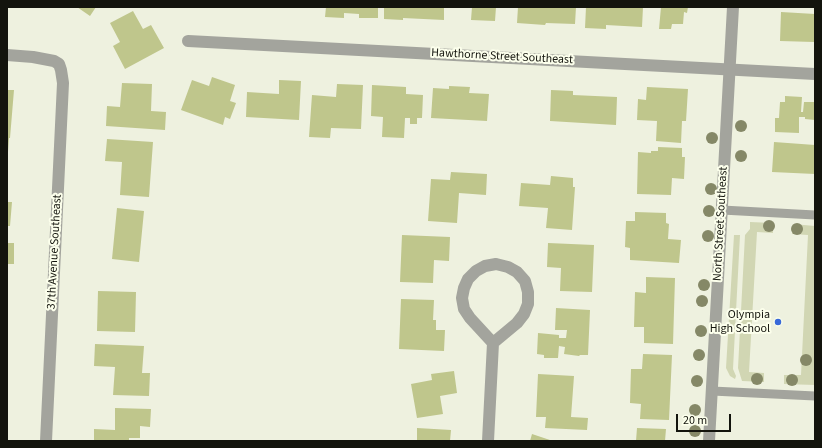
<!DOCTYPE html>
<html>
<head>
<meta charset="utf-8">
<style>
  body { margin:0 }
  #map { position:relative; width:822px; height:448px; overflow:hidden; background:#eef1df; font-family:"Source Sans 3",sans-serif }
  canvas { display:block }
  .frame { position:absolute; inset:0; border:8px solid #13140d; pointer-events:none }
  .scale { position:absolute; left:676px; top:414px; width:55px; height:18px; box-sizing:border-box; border:2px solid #13140d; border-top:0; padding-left:5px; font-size:12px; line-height:14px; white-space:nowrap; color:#13140d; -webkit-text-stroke:3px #fcffec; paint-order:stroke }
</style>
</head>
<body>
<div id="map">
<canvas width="822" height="448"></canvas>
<div class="frame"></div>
<div class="scale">20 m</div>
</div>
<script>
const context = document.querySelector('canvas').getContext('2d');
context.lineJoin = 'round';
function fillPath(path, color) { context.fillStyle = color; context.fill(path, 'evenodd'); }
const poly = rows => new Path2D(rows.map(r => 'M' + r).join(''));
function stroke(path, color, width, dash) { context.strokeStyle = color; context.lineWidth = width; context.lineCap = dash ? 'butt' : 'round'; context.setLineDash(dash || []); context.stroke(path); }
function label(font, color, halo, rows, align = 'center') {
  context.font = font + ' "Source Sans 3",sans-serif'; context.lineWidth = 4; context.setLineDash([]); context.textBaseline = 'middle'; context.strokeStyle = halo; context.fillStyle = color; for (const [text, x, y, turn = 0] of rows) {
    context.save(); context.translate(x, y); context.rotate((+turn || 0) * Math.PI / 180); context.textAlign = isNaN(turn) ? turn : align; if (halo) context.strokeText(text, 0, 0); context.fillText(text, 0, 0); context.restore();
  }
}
fillPath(poly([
  [750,222,773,223,773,233,757,232,749,372,764,373,764,382,742,381,738,368,745,235,750,229],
  [793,224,815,226,815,385,784,384,784,375,801,375,808,235,792,234],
  [734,235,740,235,733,369,736,376,735,379,730,376,726,368]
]), '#d1d6b3');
fillPath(poly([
  [77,7,96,7,90,16],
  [326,7,378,7,378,18,359,18,359,14,344,13,344,18,325,17],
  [384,7,444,7,444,20,403,18,403,20,384,19],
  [472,7,496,7,495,21,471,20],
  [518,7,576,7,575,24,546,23,545,25,517,23],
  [586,7,643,7,642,27,606,25,606,29,585,28],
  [661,7,688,7,687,13,684,12,683,24,672,24,671,29,659,29],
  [133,11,143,29,151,25,164,48,125,69,113,46,120,42,110,23],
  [781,12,815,14,815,41,814,42,780,41],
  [212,77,235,85,230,101,236,103,230,119,225,117,223,125,181,110,192,80,209,86],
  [279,80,301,81,299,120,246,117,247,92,279,94],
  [122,83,152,84,151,111,166,112,165,130,106,126,107,106,120,107],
  [337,84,363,85,361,129,331,128,330,138,309,137,312,95,336,97],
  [372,85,406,87,406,94,423,95,422,118,417,118,417,124,410,124,410,118,405,118,404,138,382,137,383,117,371,116],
  [449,86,470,87,469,93,489,94,487,121,431,118,433,88,449,89],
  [647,87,688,89,686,121,682,121,681,143,656,141,657,121,637,120,638,99,646,100],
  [7,90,14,90,10,138,9,138,8,152,7,152],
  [551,90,573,91,573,95,617,97,616,125,550,121],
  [785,96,802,97,801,112,803,112,804,102,815,102,815,120,805,119,805,117,799,117,799,133,775,132,775,118,779,118,780,102,785,102],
  [107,139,153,142,149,197,120,195,122,162,105,161],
  [774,142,815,145,815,174,772,172],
  [658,147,682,148,682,157,685,157,684,179,672,178,671,195,637,194,638,152,651,153,651,151,658,151],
  [451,172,487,174,486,195,459,193,457,223,428,221,431,179,450,180],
  [551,176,573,178,573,187,575,187,572,230,546,228,548,208,519,206,521,183,550,185],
  [7,202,12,202,10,226,7,226],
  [117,208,144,211,139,262,112,259],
  [635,212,666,213,666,223,669,224,668,239,681,240,679,263,630,260,630,248,625,247,626,221,635,221],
  [402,235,450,237,449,261,434,260,433,283,400,282],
  [7,243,14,243,14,264,7,264],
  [548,243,594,245,592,292,560,291,561,268,547,267],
  [646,277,675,278,673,344,644,343,644,327,634,327,635,292,646,293],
  [98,291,136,292,135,332,97,331],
  [401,299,434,300,433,320,436,320,436,330,445,330,444,351,399,349],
  [556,308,590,310,588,355,580,355,579,356,564,354,565,347,559,346,558,358,544,358,544,355,537,354,538,333,559,335,559,338,566,338,567,330,555,330],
  [95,344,144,346,142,373,150,373,149,396,113,395,115,367,94,366],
  [643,354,672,355,669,420,640,419,641,404,630,403,631,369,642,369],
  [454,371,457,393,440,396,443,414,417,418,411,384,432,380,431,374],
  [538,374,574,376,571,417,588,418,587,430,545,428,546,417,536,417],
  [115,408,151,409,150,427,140,426,140,438,129,438,129,441,94,441,94,429,115,430],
  [417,428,451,430,450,441,417,441],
  [637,428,666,429,665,441,636,441],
  [532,434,553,441,530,441]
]), '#bfc68c');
stroke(poly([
  [722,210,815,215],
  [712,391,815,396]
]), '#a3a49d', 9);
stroke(poly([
  [188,41,815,74],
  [7,55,33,57,54,61,59,64,61,70,63,83,46,441],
  [496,264,508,267,517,272,525,281,528,292,528,304,524,314,517,323,493,343,470,318,464,309,462,298,464,288,468,279,476,271,485,266,496,264],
  [488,441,493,343]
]), '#a3a49d', 12);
stroke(poly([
  [709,441,733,7]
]), '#a3a49d', 12);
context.fillStyle = '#858867';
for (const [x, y] of [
  [741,126],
  [712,138],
  [741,156],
  [711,189],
  [709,211],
  [769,226],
  [797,229],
  [708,236],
  [704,285],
  [702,301],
  [701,331],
  [699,355],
  [806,360],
  [757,379],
  [792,380],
  [697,381],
  [695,410],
  [695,431]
]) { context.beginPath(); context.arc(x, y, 6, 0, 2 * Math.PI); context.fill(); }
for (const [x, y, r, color] of [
  [778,322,4,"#3869d9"]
]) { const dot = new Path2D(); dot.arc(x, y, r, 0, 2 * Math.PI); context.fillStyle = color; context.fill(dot); stroke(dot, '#fcffec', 1.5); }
label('12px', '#13140d', '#fcffec', [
  ["Hawthorne Street Southeast",502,57,3],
  ["North Street Southeast",721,224,-87],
  ["37th Avenue Southeast",55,252,-87]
]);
label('12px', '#13140d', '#fcffec', [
  ["Olympia",770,315],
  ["High School",770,329]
], 'right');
</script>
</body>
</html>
